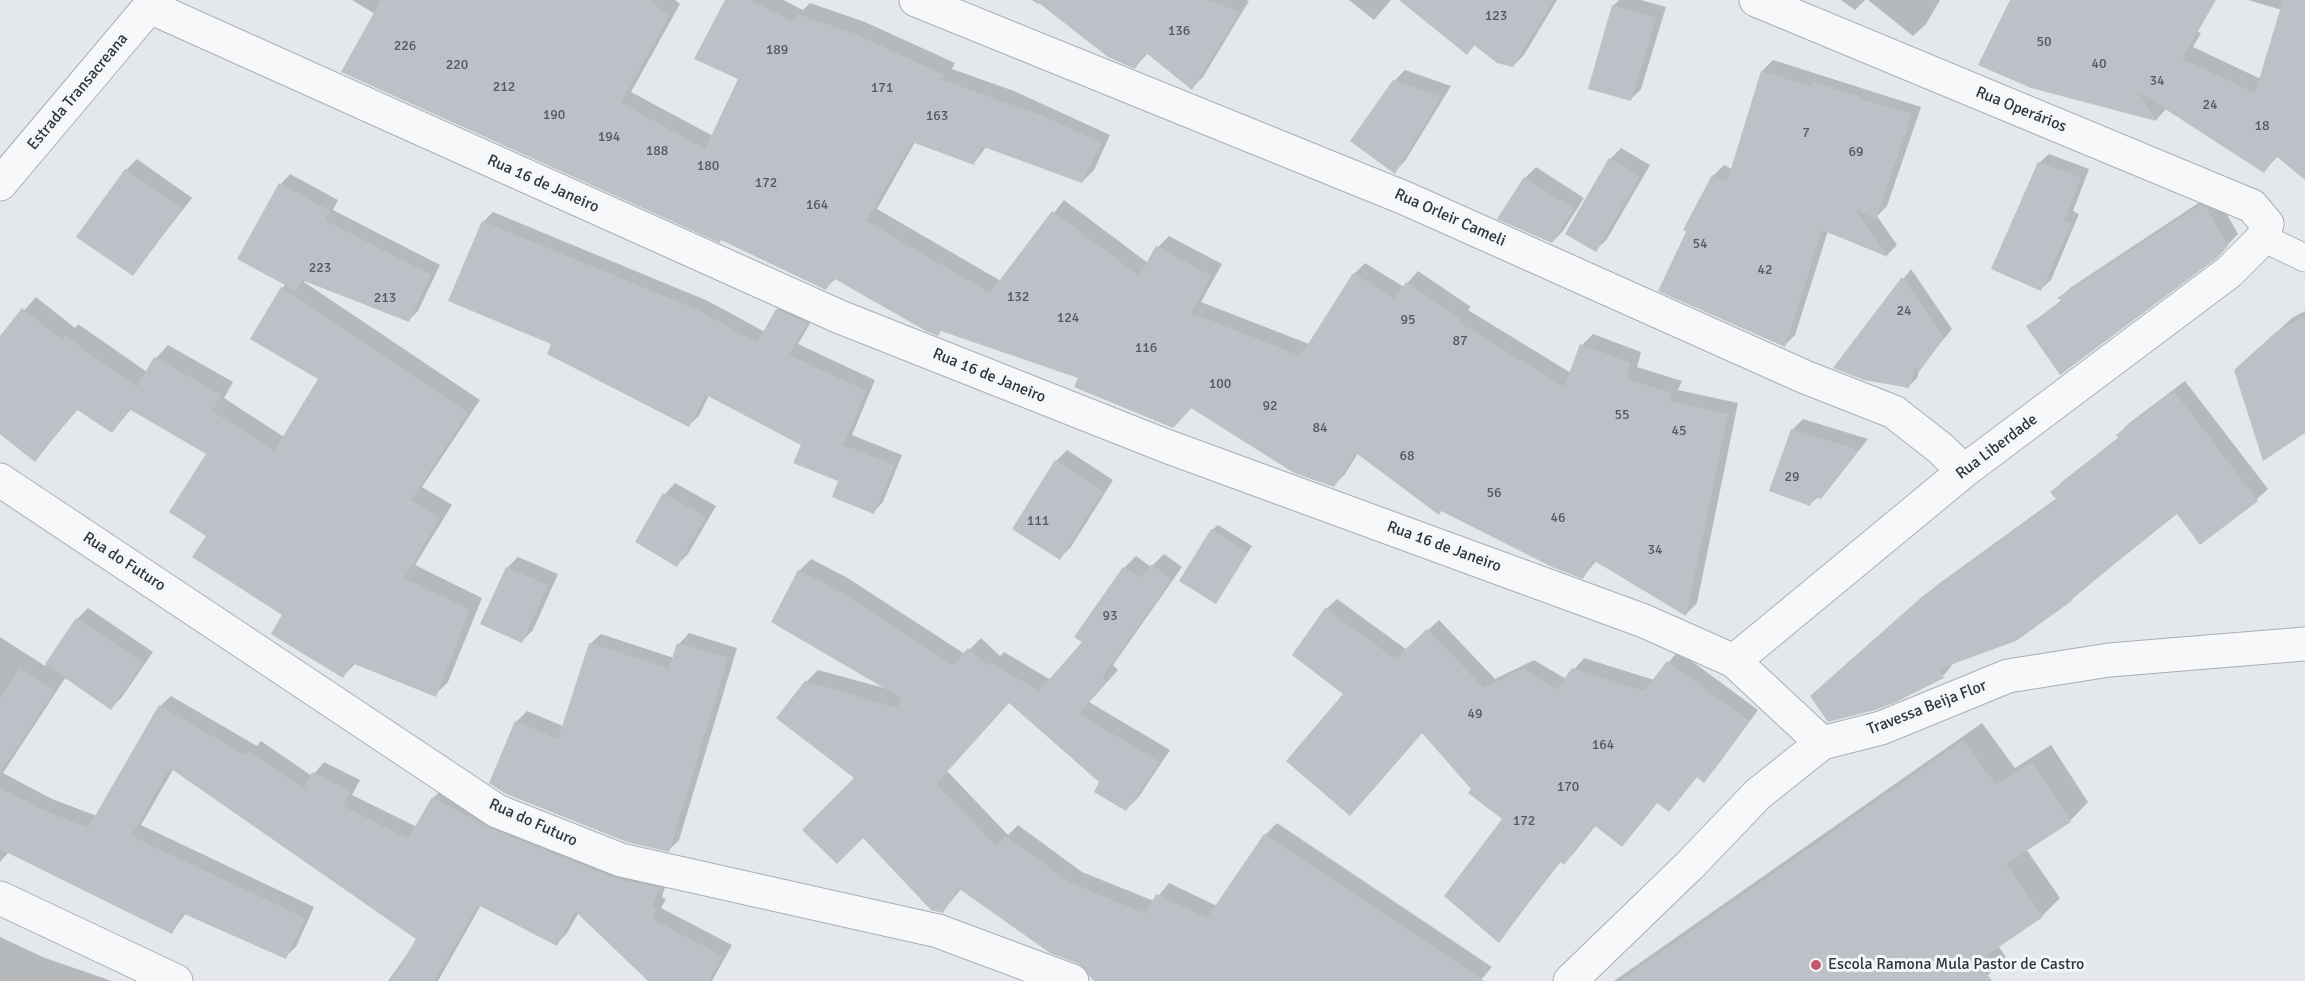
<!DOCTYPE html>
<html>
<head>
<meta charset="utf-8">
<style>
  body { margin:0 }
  canvas { display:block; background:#e4e7eb }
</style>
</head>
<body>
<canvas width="2305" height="981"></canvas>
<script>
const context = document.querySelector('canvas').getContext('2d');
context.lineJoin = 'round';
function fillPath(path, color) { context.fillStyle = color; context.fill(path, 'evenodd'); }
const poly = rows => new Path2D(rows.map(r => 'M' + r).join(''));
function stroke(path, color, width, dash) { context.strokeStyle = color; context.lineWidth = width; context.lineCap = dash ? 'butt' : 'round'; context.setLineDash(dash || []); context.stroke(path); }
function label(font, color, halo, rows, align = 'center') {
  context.font = font + ' Signika,sans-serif'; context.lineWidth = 6; context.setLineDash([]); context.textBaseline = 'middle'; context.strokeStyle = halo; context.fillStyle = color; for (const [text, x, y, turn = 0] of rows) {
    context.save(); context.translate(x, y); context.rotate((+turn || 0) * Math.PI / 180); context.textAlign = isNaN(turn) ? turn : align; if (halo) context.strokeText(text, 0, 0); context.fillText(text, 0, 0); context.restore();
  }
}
fillPath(poly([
  [352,0,675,0,680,4,631,92,713,136,740,79,727,0,783,0,803,10,810,3,865,22,955,63,952,69,1014,91,1110,135,1094,170,1082,182,987,146,974,163,915,142,877,209,1001,281,1064,200,1148,263,1158,247,1169,236,1222,264,1201,302,1309,344,1354,274,1365,263,1404,287,1418,271,1471,307,1468,310,1571,373,1582,345,1593,334,1641,352,1637,367,1682,381,1678,390,1738,403,1697,603,1686,614,1597,560,1583,577,1358,453,1345,474,1333,486,1192,407,1174,427,1080,377,836,278,826,288],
  [1032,0,1246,0,1249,1,1203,77,1192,88,1148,53,1135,67,1040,2,1038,4],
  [1349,0,1391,0,1374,20],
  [1401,0,1557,0,1524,55,1513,66,1476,44,1467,53],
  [1619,0,1641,0,1666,7,1641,89,1631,99,1613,6],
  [1841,0,1865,0,1855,10],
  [1868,0,1940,0,1926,24,1913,36],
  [2011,0,2143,0,2139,11,2201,33,2193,47,2261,79,2282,10,2248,0,2305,0,2305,178,2278,156,2264,171,2167,108,2156,120,2031,87],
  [1773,60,1921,107,1887,206,1877,216,1897,245,1887,255,1828,231,1795,335,1784,346,1685,230,1713,176,1724,165,1732,169,1762,71],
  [1405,70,1451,86,1405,161,1394,172,1394,81],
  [1621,148,1650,165,1607,239,1596,250,1610,159],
  [2049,154,2089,169,2073,211,2079,214,2051,280,2041,289,2039,163],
  [137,159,192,198,132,275,126,170],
  [1536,167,1584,198,1563,231,1552,242,1525,178],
  [290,174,338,200,333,210,440,265,418,311,408,321,306,280,304,282,480,400,422,487,452,505,415,565,482,598,448,682,435,695,356,663,343,676,208,535,209,454,131,409,112,432,78,409,35,460,0,432,0,338,36,297,75,328,78,324,147,372,156,358,168,345,233,382,224,398,284,437,321,379,282,288,286,284,281,184],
  [2212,194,2217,197,2238,234,2216,257,2028,326,2063,299,2060,298,2070,288],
  [493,212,708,301,765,332,777,310,787,300,816,313,798,344,875,380,852,435,902,455,883,502,873,512,803,445,709,395,699,416,689,425,553,343,483,222],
  [1911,269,1952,329,1920,368,1917,378,1908,387,1835,367],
  [2305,311,2305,431,2250,357,2292,318],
  [2185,381,2268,489,2257,499,2201,543,2177,512,2072,599,1953,664,1943,676,1823,686,1937,585,2057,498,2052,492,2063,481,2119,437,2118,435,2128,424],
  [1803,419,1868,439,1831,486,1809,505,1792,430],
  [1067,450,1113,480,1071,547,1060,558,1056,461],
  [675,483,716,506,688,554,677,565,637,541,665,494],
  [1218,525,1252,546,1216,602,1212,530],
  [1164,554,1182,567,1113,665,1118,670,1089,702,1170,750,1138,798,1126,809,1101,782,1010,701,947,771,1008,835,1018,825,1082,872,1154,901,1169,883,1217,906,1265,835,1277,823,1492,967,1480,981,1098,981,1080,962,961,889,943,911,856,778,806,682,818,670,888,689,773,621,799,571,811,559,846,577,965,654,981,638,1000,656,1004,652,1051,680,1084,642,1076,636,1124,568,1136,556,1151,567],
  [518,557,558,574,533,630,522,641,482,624,507,568],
  [1337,599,1407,650,1439,620,1495,679,1534,660,1566,679,1584,658,1654,680,1678,651,1758,710,1714,770,1703,781,1698,776,1669,810,1658,802,1632,834,1596,825,1574,853,1564,863,1561,861,1499,941,1504,819,1473,789,1423,732,1361,803,1346,693,1326,609],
  [88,608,153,652,122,697,111,708,66,677,3,773,52,799,97,816,160,706,171,696,257,746,261,741,312,776,324,762,360,780,352,795,417,827,433,798,444,787,668,877,662,897,666,899,661,908,732,945,712,981,650,981,579,912,567,933,557,944,481,905,438,981,388,981,418,939,174,768,141,825,314,907,296,947,285,957,186,913,172,932,9,852,0,862,0,637,45,666,77,619],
  [689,633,737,648,679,840,669,850,491,782,517,721,527,711,563,726,590,644,601,634,674,658,679,644],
  [1982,723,2015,768,2051,745,2088,802,2070,821,2026,849,2060,898,2042,916,1998,946,2006,957,1988,975,1980,981,1614,981],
  [0,937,45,958,112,981,0,981]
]), '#0003');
fillPath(poly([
  [381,0,649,0,669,16,621,103,705,149,738,79,694,59,725,0,749,0,794,22,797,14,853,33,944,75,942,80,1044,116,1101,143,1082,183,981,146,974,165,912,142,866,221,990,293,1052,211,1139,276,1156,246,1211,276,1191,313,1298,355,1301,350,1303,352,1353,273,1394,299,1406,282,1461,319,1458,322,1564,387,1580,344,1630,363,1626,379,1672,393,1668,401,1728,414,1686,616,1593,560,1583,579,1552,567,1441,511,1439,515,1356,453,1334,487,1294,473,1191,408,1173,428,1074,387,1078,378,941,331,938,336,926,331,833,278,826,290,721,240,720,243,341,72],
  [1035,0,1205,0,1240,12,1192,90,1145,52,1135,69,1108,57],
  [1399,0,1554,0,1513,67,1497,63,1474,45,1467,55],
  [2010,0,2216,0,2182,59,2255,93,2283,0,2305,0,2305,180,2276,156,2264,173,2139,92,2156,121,2031,88,1978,65],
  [1612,5,1656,18,1631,101,1588,89],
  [1761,71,1812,87,1813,82,1858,96,1857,98,1912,114,1876,219,1855,209,1888,257,1822,230,1785,347,1658,291,1686,232,1683,230,1712,175,1727,182],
  [1393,80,1441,97,1395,174,1350,141],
  [1609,158,1640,176,1596,252,1565,234],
  [2038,162,2081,178,2064,221,2071,224,2041,291,1991,269],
  [125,169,182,209,133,276,76,237],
  [1524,177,1574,209,1552,243,1497,219],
  [279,183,330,211,324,220,431,275,409,322,302,280,296,291,237,259],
  [2200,205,2206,207,2228,246,2217,258,2060,375,2026,326,2063,301,2057,298],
  [482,221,698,310,757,343,776,309,807,323,789,355,866,391,843,445,894,465,874,514,832,497,838,481,793,463,801,445,706,395,689,427,547,354,551,344,448,301],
  [1902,277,1944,338,1919,372,1915,368,1909,388,1864,380,1833,368],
  [281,287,468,413,411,500,440,518,404,578,470,610,436,697,352,663,343,678,271,634,282,615,192,557,206,536,169,512,206,454,129,409,112,433,76,409,35,462,0,434,0,336,22,308,62,340,65,336,137,387,154,357,221,395,212,411,274,451,318,379,250,339],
  [2305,316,2305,433,2263,461,2234,370,2276,332],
  [2174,391,2258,501,2200,545,2177,514,2072,598,2073,600,2016,641,1939,669,1944,678,1896,702,1875,710,1828,722,1810,696,1924,595,2057,500,2050,492,2118,438,2116,435],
  [1791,429,1859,450,1821,499,1814,497,1810,506,1769,491],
  [1055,460,1103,491,1060,560,1012,529],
  [663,493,706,517,677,567,635,542],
  [1211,529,1248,552,1216,604,1179,581],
  [1152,564,1171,580,1102,677,1107,682,1079,714,1160,762,1126,811,1094,792,1099,782,1009,703,936,784,997,847,1005,836,1071,883,1146,914,1156,894,1207,918,1264,834,1484,981,1094,981,1079,964,1050,953,958,888,943,913,931,910,863,838,837,864,802,830,854,778,776,718,805,681,897,708,901,698,771,622,798,570,834,588,953,665,968,648,988,666,991,663,1039,691,1082,642,1074,637,1123,567,1140,578],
  [506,567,548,585,522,643,480,624],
  [1325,608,1395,659,1427,629,1484,688,1523,669,1556,690,1572,668,1644,691,1667,661,1749,721,1704,783,1697,777,1669,812,1657,803,1622,847,1594,825,1564,865,1559,861,1499,943,1444,896,1502,819,1468,793,1471,789,1422,733,1350,816,1286,761,1343,694,1292,655],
  [76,618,143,663,111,710,45,664],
  [589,643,669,669,677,643,728,658,669,852,627,842,506,794,489,783,515,721,558,739],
  [20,668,55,690,0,773,0,699],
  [159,705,246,756,249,751,304,789,312,772,350,791,343,806,408,839,432,797,490,828,614,878,659,888,652,908,656,910,652,919,722,956,709,981,648,981,575,911,557,946,478,905,434,981,391,981,416,939,170,768,131,836,305,918,286,959,182,913,172,934,0,849,0,788,41,809,88,828],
  [1963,740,1996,785,2032,762,2071,822,2006,864,2043,917,1978,961,1992,981,1620,981]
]), '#bcc1c7');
const service = poly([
  [2263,238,2305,258]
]);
const minor = poly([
  [916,0,1407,199,1805,377,1894,412,1940,448,1964,471],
  [150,7,840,317,1166,446,1644,621,1734,661,1822,743],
  [0,480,497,811,621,860,938,931,1072,981],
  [1734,661,1964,471,2229,272,2263,238,2267,224,2252,206,1756,0],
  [0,898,176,981],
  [1570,981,1690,865,1758,794,1822,743,1881,728,2008,676,2109,660,2305,644]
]);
const tertiary = poly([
  [0,184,155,0]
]);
stroke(service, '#aaaeb5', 29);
stroke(minor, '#aaaeb5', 35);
stroke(tertiary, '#aaaeb5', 35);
stroke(service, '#f7f8f9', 27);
stroke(minor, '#f7f8f9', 33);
stroke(tertiary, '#f7f8f9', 33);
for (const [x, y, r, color] of [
  [1816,965,6,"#c05971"]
]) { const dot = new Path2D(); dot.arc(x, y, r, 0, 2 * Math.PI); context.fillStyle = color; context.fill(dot); stroke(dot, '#f4f6f8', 2); }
label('14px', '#525962', null, [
  ["123",1496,16],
  ["136",1179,31],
  ["50",2044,42],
  ["226",405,46],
  ["189",777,50],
  ["40",2099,64],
  ["220",457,65],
  ["34",2157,81],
  ["212",504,87],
  ["171",882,88],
  ["24",2210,105],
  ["190",554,115],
  ["163",937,116],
  ["18",2262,126],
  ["7",1806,133],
  ["194",609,137],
  ["188",657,151],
  ["69",1856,152],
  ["180",708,166],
  ["172",766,183],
  ["164",817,205],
  ["54",1700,244],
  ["223",320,268],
  ["42",1765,270],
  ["132",1018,297],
  ["213",385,298],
  ["24",1904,311],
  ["124",1068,318],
  ["95",1408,320],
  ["87",1460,341],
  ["116",1146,348],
  ["100",1220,384],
  ["92",1270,406],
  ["55",1622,415],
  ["84",1320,428],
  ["45",1679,431],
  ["68",1407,456],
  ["29",1792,477],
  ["56",1494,493],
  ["46",1558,518],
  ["111",1038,521],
  ["34",1655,550],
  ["93",1110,616],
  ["49",1475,714],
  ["164",1603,745],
  ["170",1568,787],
  ["172",1524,821]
]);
label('16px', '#2e3641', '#f4f6f8', [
  ["Estrada Transacreana",78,92,-50],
  ["Rua Operários",2021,110,22],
  ["Rua 16 de Janeiro",543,184,24],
  ["Rua Orleir Cameli",1450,218,24],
  ["Rua 16 de Janeiro",989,376,22],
  ["Rua Liberdade",1997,447,-37],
  ["Rua 16 de Janeiro",1444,547,20],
  ["Rua do Futuro",124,562,33],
  ["Travessa Beija Flor",1927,708,-21],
  ["Rua do Futuro",533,823,24]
]);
label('16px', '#2e3641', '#f4f6f8', [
  ["Escola Ramona Mula Pastor de Castro",1828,965]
], 'left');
</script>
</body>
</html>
